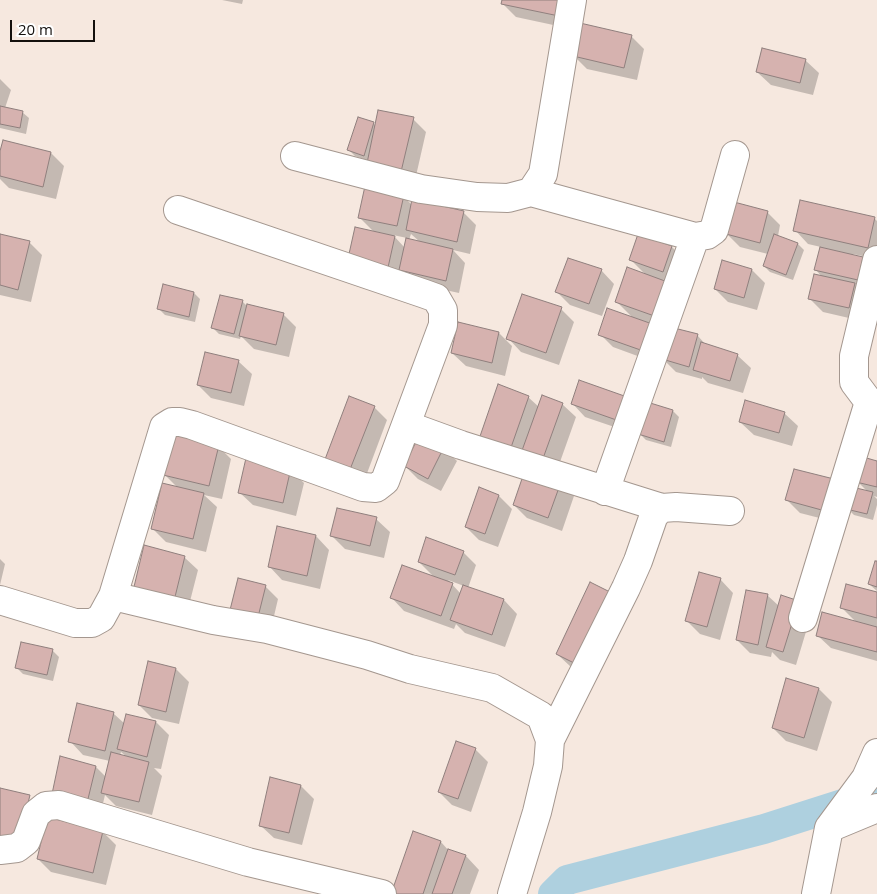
<!DOCTYPE html>
<html>
<head>
<meta charset="utf-8">
<style>
  body { margin:0 }
  #map { position:relative; width:877px; height:894px; overflow:hidden; background:#f6e8df; font-family:"Open Sans",sans-serif }
  canvas { display:block }
  .scale { position:absolute; left:10px; top:20px; width:85px; height:22px; box-sizing:border-box; border:2px solid #14100d; border-top:0; padding-left:6px; font-size:15px; line-height:18px; white-space:nowrap; color:#14100d; -webkit-text-stroke:4px #fff; paint-order:stroke }
</style>
</head>
<body>
<div id="map">
<canvas width="877" height="894"></canvas>
<div class="scale">20 m</div>
</div>
<script>
const context = document.querySelector('canvas').getContext('2d');
context.lineJoin = 'round';
function fillPath(path, color) { context.fillStyle = color; context.fill(path, 'evenodd'); }
const poly = rows => new Path2D(rows.map(r => 'M' + r).join(''));
function stroke(path, color, width, dash) { context.strokeStyle = color; context.lineWidth = width; context.lineCap = dash ? 'butt' : 'round'; context.setLineDash(dash || []); context.stroke(path); }
fillPath(poly([
  [222,0,243,0,242,4],
  [503,0,576,0,572,29,516,17,502,3],
  [631,36,644,49,637,80,587,69,574,56],
  [805,60,819,73,813,95,771,85,757,72],
  [0,79,11,90,5,108,22,112,29,118,26,134,0,128],
  [413,119,426,132,413,189,369,161,355,156,349,150,373,123,376,126],
  [51,153,64,166,56,199,9,188,0,179,0,157],
  [403,196,412,205,463,212,476,225,470,254,453,250,465,263,459,293,413,283,362,276,375,233,359,217],
  [411,234,420,242,409,240],
  [393,235,407,238,405,248],
  [767,212,780,225,778,236,798,244,804,250,793,280,770,272,764,266,768,254,740,247,727,234],
  [874,218,877,221,877,259,853,254,853,256,862,258,875,272,862,321,823,312,810,299,822,277,816,270,821,247,808,244,795,230],
  [0,235,29,242,42,255,31,302,0,295],
  [639,236,672,247,685,260,674,329,697,335,707,346,737,355,751,368,743,393,708,383,702,377,702,379,676,372,664,360,662,365,613,347,600,334,633,318,617,302,646,275,631,260],
  [601,270,614,284,602,316,570,305,557,292],
  [752,270,765,283,757,310,728,302,715,289],
  [194,293,200,299,195,322,165,315,159,309],
  [242,301,248,307,283,314,296,327,289,357,254,349,241,336,240,339,219,334,213,328],
  [561,309,574,322,559,365,521,352,508,338],
  [499,333,512,346,505,376,466,366,452,353],
  [238,361,252,374,244,406,211,398,198,385],
  [528,397,539,407,562,404,576,417,555,476,491,458],
  [629,399,635,434,585,417,572,403],
  [374,407,387,420,363,484,339,475],
  [673,411,679,417,671,447,646,440,640,434],
  [784,413,798,426,792,446,754,435,740,422],
  [218,446,231,459,222,499,204,495,217,507,206,552,166,542,152,528,178,488,165,475],
  [444,448,457,461,441,491,418,479,405,466],
  [877,462,877,497,874,496,877,499,877,505,873,520,854,515,847,508,843,524,800,513,787,500,869,493,858,482],
  [290,469,304,483,296,516,253,505,239,492],
  [560,483,574,496,562,531,527,518,514,505],
  [499,496,512,509,498,547,479,540,466,527],
  [376,519,390,532,384,558,345,549,331,535],
  [316,536,329,550,320,589,282,580,269,566],
  [463,552,476,565,468,588,504,600,517,614,505,647,465,633,456,624,454,629,404,611,391,597,436,579,419,562],
  [448,580,464,586,461,594],
  [184,557,198,570,187,613,147,604],
  [0,559,5,564,0,585],
  [877,563,877,591,869,584],
  [720,579,733,593,720,640,700,634,686,620],
  [265,586,278,599,270,633,243,627],
  [877,593,877,661,831,648,817,635,857,623,841,607],
  [613,595,594,678,571,667,557,654],
  [767,595,779,606,811,615,796,665,780,660,772,652,771,657,750,653,737,640],
  [52,650,59,657,53,681,23,674,16,667],
  [176,669,189,682,179,724,152,718,139,705],
  [819,689,832,702,817,751,786,741,773,728],
  [78,705,114,714,125,724,156,722,169,735,161,769,154,768,162,776,152,815,116,806,105,795,100,816,66,807,61,758,96,767,106,777,110,761,83,755,70,741],
  [121,752,127,757,120,756],
  [475,749,488,762,471,812,452,805,439,792],
  [301,786,314,799,302,845,274,838,260,825],
  [103,832,116,845,106,885,51,872,38,859],
  [414,832,441,842,449,851,466,856,479,870,470,894,392,894]
]), '#0003');
stroke(poly([
  [553,894,567,880,764,829,877,793]
]), '#aed0df', 30);
const building = poly([
  [502,0,562,0,559,16,501,4,502,0],
  [580,23,632,35,624,68,573,56,580,23],
  [762,48,806,59,800,83,756,72,762,48],
  [0,106,23,111,20,128,0,124,0,106],
  [378,110,414,117,400,176,366,168,378,110],
  [358,117,374,122,364,156,347,150,358,117],
  [3,140,51,152,43,187,0,176,0,151,3,140],
  [365,186,404,195,397,226,358,218,365,186],
  [412,199,464,211,457,242,406,230,412,199],
  [800,200,875,217,868,248,793,231,800,200],
  [734,202,768,211,760,243,726,234,734,202],
  [355,227,395,236,387,272,347,263,355,227],
  [0,234,30,241,18,290,0,285,0,234],
  [638,234,672,246,663,272,629,260,638,234],
  [774,234,798,243,786,275,763,266,774,234],
  [406,238,453,249,446,281,399,270,406,238],
  [820,247,863,257,858,280,814,270,820,247],
  [568,258,602,269,589,304,555,292,568,258],
  [722,260,752,269,744,298,714,289,722,260],
  [627,267,673,284,660,318,615,302,627,267],
  [814,274,855,283,849,308,808,299,814,274],
  [163,284,194,292,189,317,157,309,163,284],
  [522,294,562,307,546,353,506,339,522,294],
  [220,295,243,300,234,334,211,328,220,295],
  [247,304,284,313,276,345,239,336,247,304],
  [607,308,658,326,649,353,598,335,607,308],
  [458,322,499,332,492,363,451,353,458,322],
  [670,327,698,334,689,367,662,359,670,327],
  [701,342,738,354,730,381,693,370,701,342],
  [205,352,239,360,231,393,197,385,205,352],
  [579,380,630,398,622,422,571,404,579,380],
  [498,384,529,396,508,456,477,445,498,384],
  [542,395,563,403,541,464,520,456,542,395],
  [349,396,375,406,349,472,324,462,349,396],
  [745,400,785,412,779,433,739,422,745,400],
  [647,402,673,410,664,442,638,434,647,402],
  [174,433,219,445,209,486,163,475,174,433],
  [420,434,444,447,428,479,404,466,420,434],
  [863,457,877,461,877,487,856,482,863,457],
  [246,458,291,468,283,503,238,493,246,458],
  [794,469,838,480,829,512,785,500,794,469],
  [525,470,561,482,548,518,513,505,525,470],
  [162,483,204,493,193,539,151,529,162,483],
  [479,487,499,495,485,534,465,527,479,487],
  [852,487,873,492,867,514,846,509,852,487],
  [337,508,377,517,370,546,330,536,337,508],
  [277,526,316,535,307,576,268,567,277,526],
  [426,537,464,551,455,575,418,562,426,537],
  [144,545,185,556,174,601,133,591,144,545],
  [875,561,877,561,877,587,868,584,875,561],
  [402,565,453,583,441,616,390,598,402,565],
  [699,572,721,578,707,627,685,621,699,572],
  [238,578,266,585,257,621,229,614,238,578],
  [590,582,614,594,580,666,556,654,590,582],
  [846,584,877,592,877,618,840,608,846,584],
  [463,585,504,599,492,635,450,620,463,585],
  [746,590,768,594,758,645,736,640,746,590],
  [781,595,799,601,783,652,766,647,781,595],
  [822,612,877,627,877,652,816,636,822,612],
  [21,642,53,649,47,675,15,668,21,642],
  [148,661,176,668,166,712,138,705,148,661],
  [786,678,819,688,804,738,772,728,786,678],
  [77,703,114,712,105,751,68,742,77,703],
  [126,714,156,721,147,757,117,749,126,714],
  [456,741,476,748,458,799,438,792,456,741],
  [111,752,149,762,139,802,101,793,111,752],
  [60,756,96,766,87,803,52,794,60,756],
  [270,777,301,785,289,833,259,826,270,777],
  [0,788,30,795,19,840,0,836,0,788],
  [47,817,103,831,93,873,37,859,47,817],
  [413,831,441,841,423,894,391,894,413,831],
  [448,849,466,855,452,894,432,894,448,849]
]);
fillPath(building, '#d6b2af');
stroke(building, '#8f7f7d', 1);
const minor = poly([
  [295,156,421,189,477,197,508,198,531,192,543,174,572,0],
  [531,192,695,237,707,235,714,230,735,155],
  [877,260,854,356,854,382,869,402,877,404],
  [406,425,461,445,662,508],
  [605,491,695,237],
  [113,596,164,427,172,422,180,422,192,425,363,487,376,488,385,481,443,325,443,310,436,298,425,294,178,210],
  [0,600,75,623,92,623,101,618,113,596,213,620,267,629,367,655,410,669,492,688,541,716,550,740,548,766,537,812,512,894],
  [803,618,869,402],
  [550,740,626,588,638,561,654,515,662,508,676,507,730,511],
  [829,828,877,808],
  [0,850,17,848,26,841,36,814,46,806,59,805,248,862,382,894],
  [816,894,829,828,866,778,877,753]
]);
stroke(minor, '#a4978f', 30);
stroke(minor, '#fff', 28);
</script>
</body>
</html>
